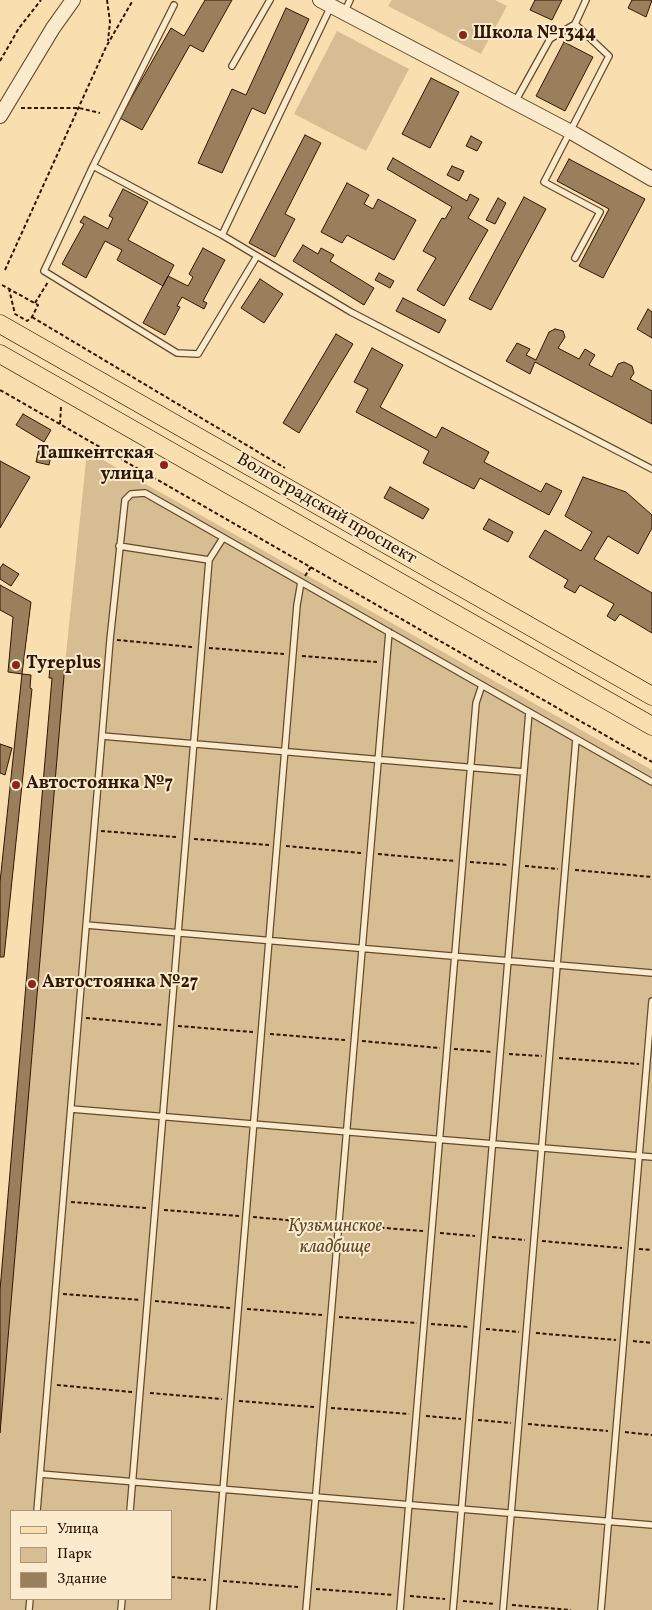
<!DOCTYPE html>
<html>
<head>
<meta charset="utf-8">
<style>
  body { margin:0 }
  #map { position:relative; width:652px; height:1610px; overflow:hidden; background:#f9dfb0; font-family:Vollkorn,serif }
  canvas { display:block }
  .legend { position:absolute; left:10px; top:1510px; width:162px; height:90px; box-sizing:border-box; background:#fbeacc; border:1px solid #ab967a; margin:0; padding:6px 9px; list-style:none; font-size:15px; color:#321700 }
  .legend li { display:flex; align-items:center; gap:10px; height:25px }
  .legend b { width:25px; border:1px solid #ab967a }
</style>
</head>
<body>
<div id="map">
<canvas width="652" height="1610"></canvas>
<ul class="legend">
<li><b style="height:6px;background:#f9dfb0"></b>Улица</li>
<li><b style="height:14px;background:#d7bd92"></b>Парк</li>
<li><b style="height:14px;background:#997f5c"></b>Здание</li>
</ul>
</div>
<script>
const context = document.querySelector('canvas').getContext('2d');
context.lineJoin = 'round';
function fillPath(path, color) { context.fillStyle = color; context.fill(path, 'evenodd'); }
const poly = rows => new Path2D(rows.map(r => 'M' + r).join(''));
function stroke(path, color, width, dash) { context.strokeStyle = color; context.lineWidth = width; context.lineCap = dash ? 'butt' : 'round'; context.setLineDash(dash || []); context.stroke(path); }
function label(font, color, halo, rows, align = 'center') {
  context.font = font + ' Vollkorn,serif'; context.lineWidth = 4; context.setLineDash([]); context.textBaseline = 'middle'; context.strokeStyle = halo; context.fillStyle = color; for (const [text, x, y, turn = 0] of rows) {
    context.save(); context.translate(x, y); context.rotate((+turn || 0) * Math.PI / 180); context.textAlign = isNaN(turn) ? turn : align; if (halo) context.strokeText(text, 0, 0); context.fillText(text, 0, 0); context.restore();
  }
}
fillPath(poly([
  [392,0,495,0,507,6,481,54,388,6],
  [337,31,409,69,366,151,294,114],
  [87,451,652,770,652,1610,0,1610,0,1433,65,664],
  [11,1511,171,1511,171,1599,11,1599]
]), '#d7bd92');
const building = poly([
  [205,0,232,0,203,52,190,45,142,130,120,118,171,28,184,36,205,0],
  [535,0,562,0,552,20,530,10,535,0],
  [632,0,652,0,646,17,628,8,632,0],
  [286,8,309,19,265,114,252,108,222,173,198,163,232,89,246,95,286,8],
  [564,42,593,57,565,111,536,96,564,42],
  [431,78,459,92,430,148,402,134,431,78],
  [305,135,321,143,285,214,295,219,275,257,249,243,305,135],
  [471,136,482,142,477,151,466,146,471,136],
  [393,158,467,201,470,194,479,199,468,218,488,230,444,306,417,290,436,258,423,251,442,218,445,219,452,207,387,169,393,158],
  [569,159,645,199,603,278,579,266,609,209,557,181,569,159],
  [452,166,464,171,459,181,447,175,452,166],
  [347,183,369,195,364,204,373,209,378,199,416,220,394,260,347,235,342,243,321,232,347,183],
  [123,189,148,202,128,240,174,265,163,286,117,260,122,250,105,241,86,278,62,264,84,224,80,222,84,216,108,229,113,218,109,216,123,189],
  [524,197,546,209,491,310,469,299,524,197],
  [498,198,506,203,495,224,486,220,498,198],
  [303,245,318,254,321,248,334,255,330,261,374,288,364,305,293,261,303,245],
  [203,248,225,260,203,301,207,303,204,309,182,297,177,306,180,307,165,335,143,323,168,276,188,286,193,277,189,274,203,248],
  [379,273,394,281,390,288,375,280,379,273],
  [260,279,283,294,264,323,241,308,260,279],
  [403,298,446,320,439,333,396,311,403,298],
  [648,309,652,312,652,338,637,329,648,309],
  [555,329,563,331,565,337,558,348,579,359,585,349,595,355,589,365,612,377,618,364,624,362,632,366,634,373,630,379,652,391,652,424,535,362,530,374,506,361,517,343,530,349,526,355,536,360,549,332,555,329],
  [336,334,353,344,299,433,283,423,336,334],
  [372,348,403,365,380,407,436,438,442,427,489,452,484,462,541,492,546,483,562,491,549,515,480,478,474,489,423,463,429,451,356,412,368,389,354,382,372,348],
  [23,414,51,430,44,442,16,425,23,414],
  [39,448,52,451,49,465,36,462,39,448],
  [0,461,30,477,0,528,0,461],
  [583,477,626,492,652,515,652,528,638,554,608,536,594,559,652,593,652,633,620,614,615,621,607,616,614,604,580,585,575,593,564,587,568,580,529,557,545,530,581,551,592,532,565,516,583,477],
  [390,487,429,509,423,519,384,498,390,487],
  [489,519,513,532,508,542,483,529,489,519],
  [3,564,19,574,11,586,0,579,0,568,3,564],
  [0,585,31,602,22,674,8,672,13,617,0,610,0,585],
  [65,664,0,1433,0,1290,52,678,49,678,50,667,65,664],
  [22,674,31,675,30,688,32,689,4,957,0,957,0,882,22,674],
  [0,744,12,748,5,775,0,773,0,744]
]);
fillPath(building, '#997f5c');
stroke(building, '#321700', 1);
const service = poly([
  [174,5,93,166,44,271,177,353,198,354,257,256],
  [344,13,350,0],
  [232,66,270,0],
  [515,102,550,39,575,24],
  [93,166,222,235,351,312,652,469],
  [222,235,331,6],
  [575,258,600,212,544,182,609,56,575,24,586,0],
  [119,546,209,560],
  [102,736,524,772],
  [86,925,652,973],
  [71,1109,652,1157],
  [40,1474,652,1525],
  [37,1511,110,640,125,500,131,494,145,493,652,782],
  [130,1511,209,560,223,538],
  [29,1610,30,1599],
  [121,1610,122,1599],
  [213,1610,297,605,301,582],
  [306,1610,389,632],
  [400,1610,476,703,482,685],
  [453,1610,529,712],
  [503,1610,576,739],
  [601,1610,652,1001]
]);
const tertiary = poly([
  [320,0,571,132,652,179],
  [0,116,53,28,73,0]
]);
const primary = poly([
  [0,324,652,696],
  [0,354,652,726]
]);
stroke(service, '#64492c', 8);
stroke(tertiary, '#64492c', 16);
stroke(primary, '#321700', 19);
stroke(poly([
  [107,0,110,22,108,41],
  [0,61,19,28,41,0],
  [21,108,79,108,100,113],
  [5,270,106,47,133,0],
  [2,285,38,305,32,317,27,321,15,314,9,289],
  [35,303,48,282],
  [32,317,285,468],
  [0,390,652,762],
  [60,424,61,406],
  [305,576,311,567],
  [117,640,192,647],
  [209,648,284,654],
  [302,656,377,662],
  [101,831,176,837],
  [194,839,269,845],
  [286,846,361,853],
  [378,854,455,861],
  [470,862,508,865],
  [525,866,558,869],
  [575,870,652,877],
  [86,1018,163,1025],
  [178,1026,253,1032],
  [270,1034,345,1040],
  [362,1041,440,1048],
  [454,1049,492,1052],
  [509,1054,542,1056],
  [559,1058,639,1064],
  [71,1202,146,1208],
  [164,1210,239,1216],
  [253,1217,331,1224],
  [348,1225,423,1231],
  [440,1233,475,1236],
  [492,1237,525,1240],
  [542,1241,622,1248],
  [639,1249,652,1250],
  [63,1294,140,1300],
  [155,1301,230,1308],
  [247,1309,322,1315],
  [339,1317,417,1323],
  [431,1324,469,1327],
  [486,1329,519,1332],
  [536,1333,616,1340],
  [633,1341,652,1343],
  [57,1385,132,1392],
  [150,1393,222,1399],
  [239,1401,314,1407],
  [331,1408,409,1414],
  [426,1416,461,1419],
  [478,1420,511,1423],
  [528,1424,608,1431],
  [625,1432,652,1435],
  [171,1577,206,1580],
  [223,1581,298,1587],
  [316,1589,393,1595],
  [410,1596,445,1599],
  [463,1601,495,1604],
  [512,1605,571,1610]
]), '#321700', 2, [4, 2.5]);
stroke(service, '#fbeacc', 5.5);
stroke(tertiary, '#fbeacc', 14);
stroke(primary, '#f9dfb0', 18);
for (const [x, y, r, color] of [
  [463,35,5,"#8f2418"],
  [164,465,5,"#8f2418"],
  [16,665,5,"#8f2418"],
  [16,785,5,"#8f2418"],
  [32,984,5,"#8f2418"]
]) { const dot = new Path2D(); dot.arc(x, y, r, 0, 2 * Math.PI); context.fillStyle = color; context.fill(dot); stroke(dot, '#fbeacc', 2); }
label('bold 18px', '#321700', '#fbeacc', [
  ["Школа №1344",473,35],
  ["Ташкентская",154,455,"right"],
  ["улица",154,476,"right"],
  ["Tyreplus",26,665],
  ["Автостоянка №7",26,785],
  ["Автостоянка №27",42,984]
], 'left');
label('18px', '#321700', '#fbeacc', [
  ["Волгоградский проспект",326,510,30]
]);
label('italic 18px', '#64492c', '#fbeacc', [
  ["Кузьминское",335,1228],
  ["кладбище",335,1249]
]);
</script>
</body>
</html>
